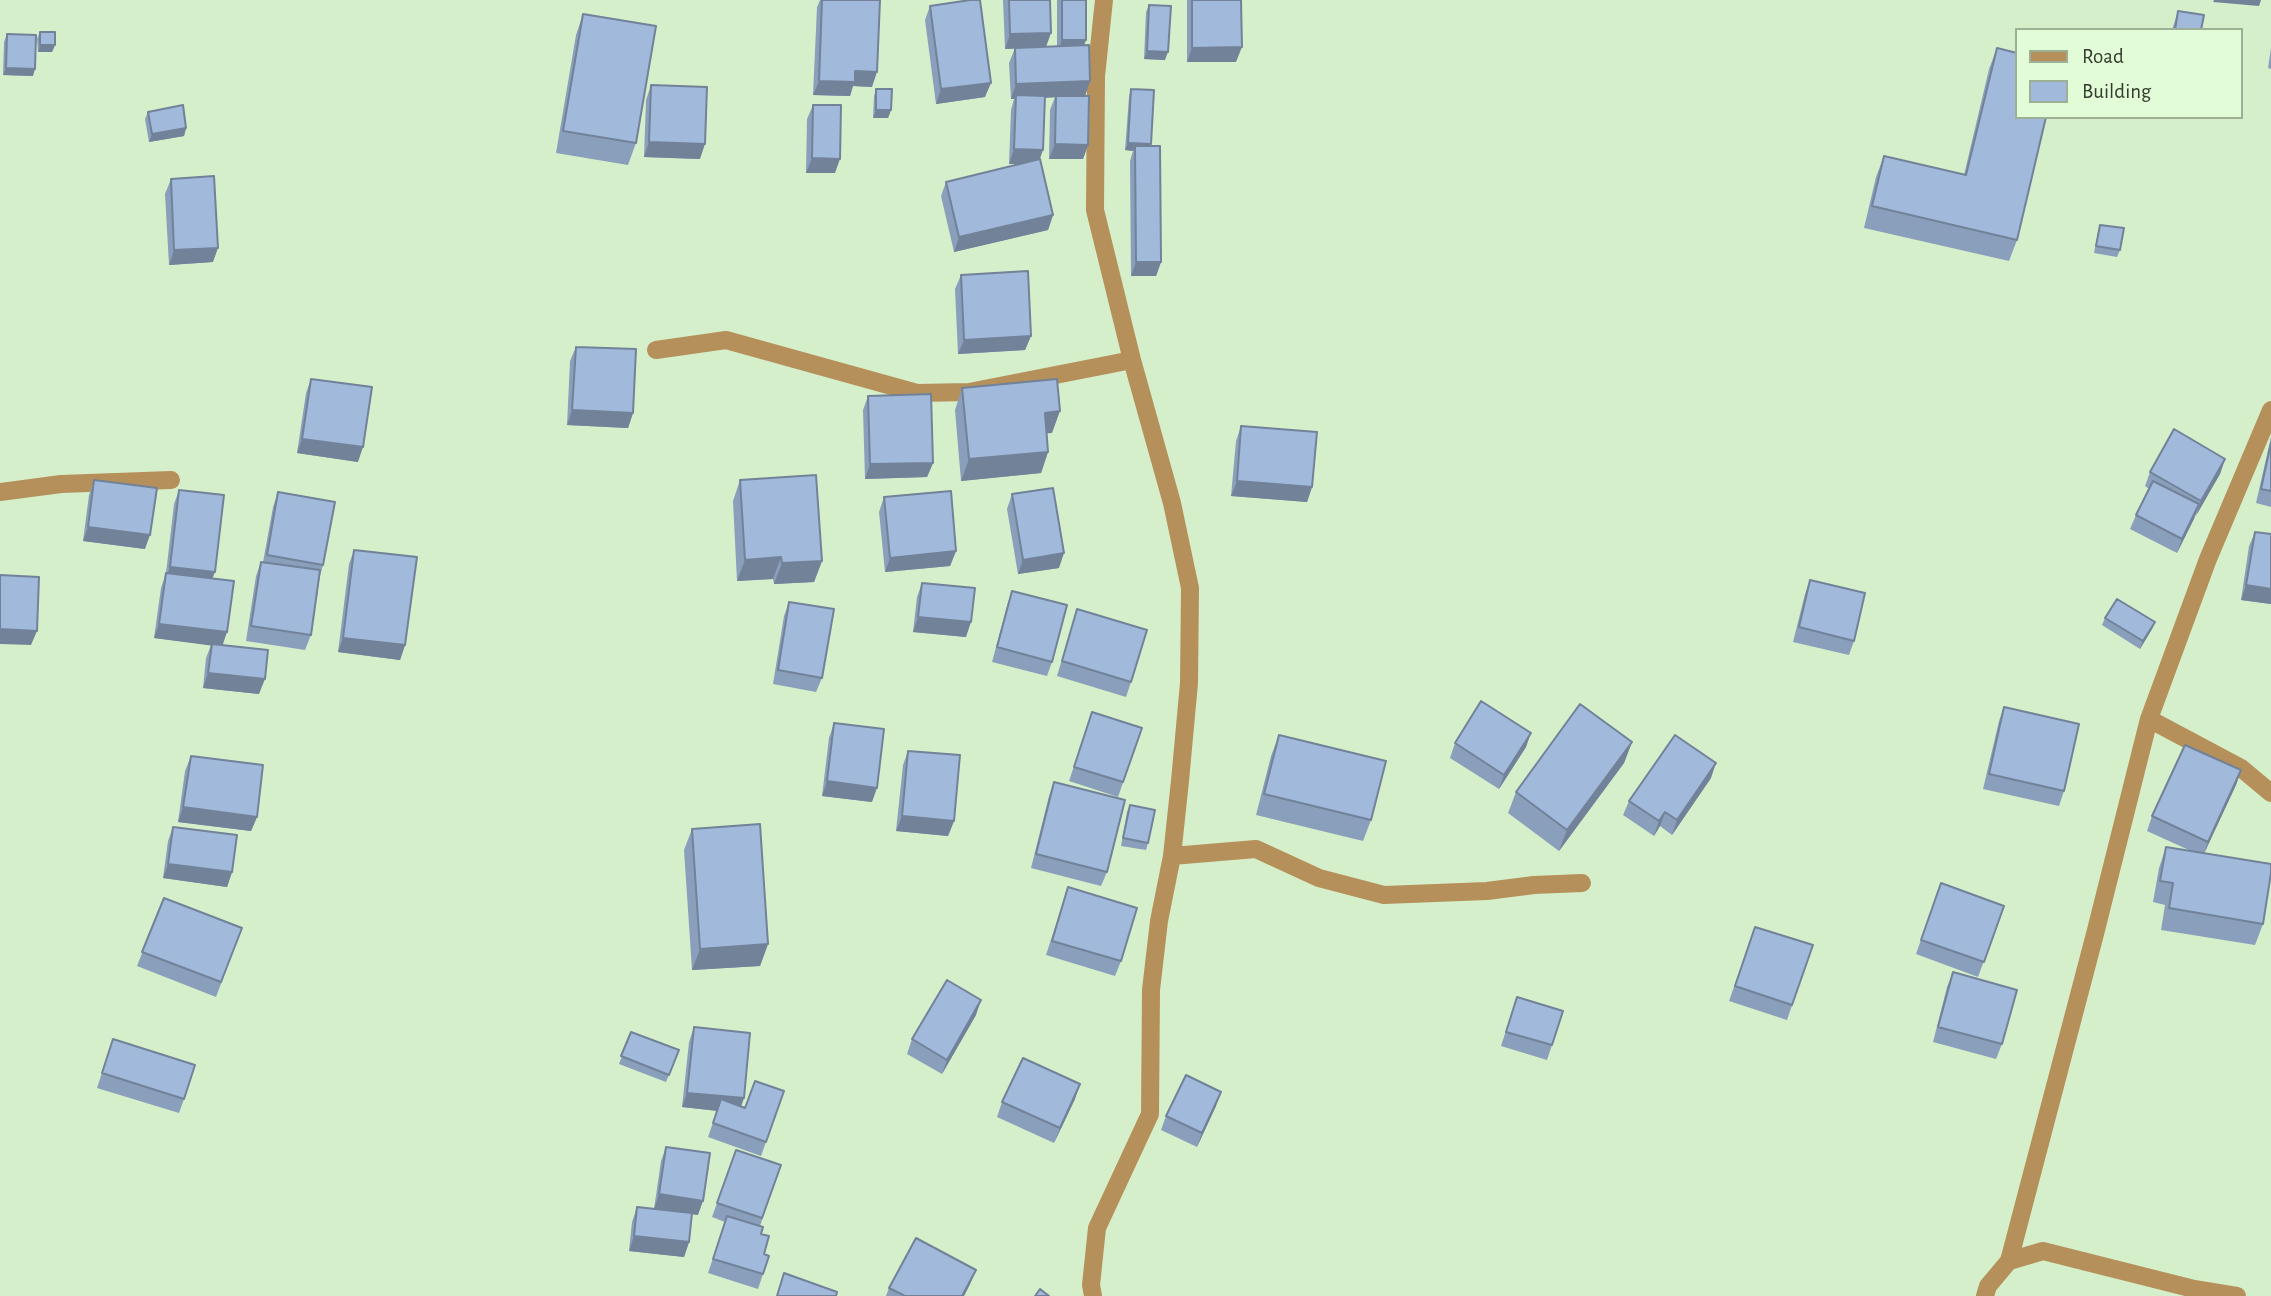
<!DOCTYPE html>
<html>
<head>
<meta charset="utf-8">
<style>
  body { margin:0 }
  #map { position:relative; width:2271px; height:1296px; overflow:hidden; background:#d6efcb; font-family:"Alegreya Sans",sans-serif }
  canvas { display:block }
  .legend { position:absolute; left:2015px; top:28px; width:228px; height:91px; box-sizing:border-box; background:#e3fcd8; border:2px solid #9daf94; margin:0; padding:9px 12px; list-style:none; font-size:21px; color:#333c2e }
  .legend li { display:flex; align-items:center; gap:14px; height:35px }
  .legend b { width:35px; border:2px solid #9daf94 }
</style>
</head>
<body>
<div id="map">
<canvas width="2271" height="1296"></canvas>
<ul class="legend">
<li><b style="height:9px;background:#b5905a"></b>Road</li>
<li><b style="height:19px;background:#a1b9da"></b>Building</li>
</ul>
</div>
<script>
const context = document.querySelector('canvas').getContext('2d');
context.lineJoin = 'round';
const poly = rows => new Path2D(rows.map(r => 'M' + r).join(''));
function stroke(path, color, width, dash) { context.strokeStyle = color; context.lineWidth = width; context.lineCap = dash ? 'butt' : 'round'; context.setLineDash(dash || []); context.stroke(path); }
function fillPath(path, color) { context.fillStyle = color; context.fill(path, 'evenodd'); }
stroke(poly([
  [656,350,726,340,917,393,969,392,1132,360],
  [0,492,61,484,171,480],
  [2149,719,2241,768,2271,793],
  [1172,856,1256,849,1319,878,1384,895,1487,891,1534,885,1582,883],
  [2009,1261,2095,934,2149,719,2208,559,2271,410],
  [1093,1296,1091,1285,1097,1228,1150,1114,1151,990,1159,921,1172,856,1180,781,1189,683,1190,588,1172,503,1132,360,1095,210,1096,76,1104,0],
  [1985,1296,1988,1286,2009,1261,2043,1251,2194,1289,2237,1296]
]), '#b5905a', 18);
fillPath(poly([
  [820,0,822,0,872,87,853,86,850,96,813,95,817,7],
  [1003,0,1050,0,1046,47,1057,47,1057,0,1086,0,1084,45,1090,81,1085,96,1088,145,1083,159,1049,159,1050,110,1055,97,1045,98,1040,159,1053,215,1048,230,954,252,941,196,946,182,1018,164,1009,164,1011,110,1014,99,1011,99,1009,63,1015,48,1044,47,1005,49],
  [1187,0,1241,0,1236,62,1187,62],
  [1149,5,1165,60,1144,59,1146,12],
  [930,6,985,97,936,104,925,20],
  [2178,11,2201,30,2172,30],
  [583,14,636,143,628,165,556,153,576,35],
  [40,32,55,45,52,52,38,52,37,39],
  [7,34,33,76,3,75,4,42],
  [1997,48,2017,240,2009,261,1864,228,1876,177,1884,156,1964,175,1989,69],
  [2271,48,2271,69,2268,68],
  [651,85,700,159,644,157,646,100],
  [876,89,891,110,888,118,873,118,874,96],
  [1131,89,1150,146,1161,262,1156,276,1131,276,1130,161,1133,151,1125,150,1129,97],
  [813,105,835,173,806,173,807,119],
  [148,112,186,128,184,136,149,142,145,119],
  [171,179,213,262,169,265,165,194],
  [2100,225,2120,250,2117,257,2094,253,2098,232],
  [961,275,1031,336,1025,350,958,354,955,289],
  [576,347,633,413,628,428,567,425,570,361],
  [311,379,358,462,297,453,306,393],
  [962,388,1052,433,1047,433,1048,452,1041,473,961,481,955,410],
  [868,396,933,463,927,477,865,479,863,410],
  [1241,426,1312,487,1307,502,1231,496,1236,441],
  [2271,437,2271,507,2256,503],
  [2225,459,2220,474,2195,516,2177,553,2130,529,2136,515,2149,489,2145,486,2150,472],
  [94,480,145,549,83,541,89,495],
  [740,480,822,561,814,582,774,584,773,579,737,581,733,501],
  [179,490,212,579,223,645,259,694,203,688,206,658,211,645,154,638,161,588,166,573,174,504],
  [278,492,323,565,320,576,311,635,305,650,246,641,256,576,261,562,263,562,273,507],
  [1012,494,1059,568,1018,574,1007,509],
  [884,497,956,551,950,566,885,572,879,512],
  [2255,532,2271,534,2271,604,2241,600,2249,546],
  [354,550,405,645,400,660,338,652,349,564],
  [1810,580,1854,641,1849,655,1793,642,1805,594],
  [922,583,966,637,913,632,917,597],
  [1012,591,1052,662,1047,676,992,662,1007,606],
  [789,602,822,678,816,692,773,684,784,616],
  [1077,609,1131,682,1126,697,1057,676],
  [2105,618,2155,622,2152,629,2140,649,2102,625],
  [2004,707,2064,791,2059,806,1983,789,1999,721],
  [1092,712,1142,728,1118,797,1069,781],
  [834,723,872,802,822,796,829,738],
  [1279,735,1371,820,1363,841,1256,815,1271,756],
  [1632,742,1624,763,1559,851,1508,813,1516,792],
  [1455,743,1526,747,1499,789,1450,758],
  [908,751,954,821,948,836,896,831,903,765],
  [191,756,257,817,251,831,178,822,185,771],
  [2241,770,2236,785,2204,853,2263,924,2255,945,2161,930,2165,905,2153,902,2159,868,2166,847,2191,851,2147,831,2152,816],
  [1711,778,1672,835,1660,826,1654,836,1623,815,1629,801],
  [1054,782,1107,872,1101,886,1031,868,1049,796],
  [1130,805,1148,843,1146,850,1121,846,1127,812],
  [173,827,232,872,227,887,163,878,168,841],
  [692,829,768,944,760,966,692,970,684,850],
  [1941,883,2004,906,1978,977,1916,954],
  [1068,887,1121,961,1115,976,1046,955],
  [164,898,242,928,216,997,137,966],
  [1755,927,1813,945,1787,1020,1729,1001],
  [1953,972,2002,1044,1996,1059,1933,1042,1947,987],
  [1517,997,1552,1045,1547,1060,1501,1046],
  [976,1015,942,1074,907,1054,912,1039],
  [694,1027,744,1098,741,1107,745,1108,784,1091,761,1156,708,1137,717,1111,682,1107,689,1042],
  [631,1032,679,1050,666,1082,619,1064],
  [113,1039,184,1099,179,1113,97,1088],
  [1075,1099,1054,1143,997,1117,1002,1102],
  [1216,1106,1197,1147,1161,1130,1166,1116],
  [666,1147,698,1215,692,1214,689,1242,684,1257,629,1251,632,1222,637,1207,654,1209,661,1161],
  [736,1150,781,1165,760,1226,764,1254,763,1274,758,1289,708,1273,725,1222,712,1217],
  [976,1270,970,1284,964,1296,886,1296,889,1288]
]), '#8a9fbb');
fillPath(poly([
  [2214,0,2261,0,2259,6,2213,2],
  [1051,33,1046,47,1005,49,1010,34],
  [1062,40,1086,40,1081,54,1057,54],
  [40,45,55,45,52,52,38,52],
  [1242,47,1236,62,1187,62,1192,48],
  [1147,51,1168,52,1165,60,1144,59],
  [6,68,35,69,33,76,3,75],
  [855,71,877,72,872,87,853,86,850,96,813,95,819,81],
  [1090,81,1085,96,1016,99,1016,95,1014,99,1011,99,1016,84],
  [991,83,985,97,936,104,941,89],
  [876,110,891,110,888,118,873,118],
  [186,128,184,136,149,142,152,134],
  [649,142,705,144,700,159,644,157],
  [1128,143,1151,144,1148,151,1135,146,1133,151,1125,150],
  [1055,144,1088,145,1083,159,1049,159],
  [1014,149,1043,150,1038,164,1009,164],
  [812,158,840,159,835,173,806,173],
  [1053,215,1048,230,954,252,959,237],
  [218,248,213,262,169,265,174,250],
  [1136,262,1161,262,1156,276,1131,276],
  [1031,336,1025,350,958,354,964,340],
  [572,410,633,413,628,428,567,425],
  [1060,411,1052,433,1037,434,1045,413],
  [302,439,363,447,358,462,297,453],
  [1048,452,1041,473,961,481,969,459],
  [2225,459,2220,474,2196,516,2201,501],
  [933,463,927,477,865,479,870,464],
  [1237,481,1312,487,1307,502,1231,496],
  [2199,504,2194,519,2177,553,2182,539],
  [88,527,150,535,145,549,83,541],
  [956,551,950,566,885,572,890,558],
  [1064,553,1059,568,1018,574,1023,560],
  [781,557,773,579,737,581,745,560],
  [822,561,814,582,774,584,782,563],
  [170,567,215,572,209,587,165,581],
  [2246,585,2271,589,2271,604,2241,600],
  [918,617,971,622,966,637,913,632],
  [2155,622,2152,629,2140,649,2143,641],
  [159,624,227,632,222,647,154,638],
  [0,629,37,631,31,645,0,644],
  [343,638,405,645,400,660,338,652],
  [208,673,265,679,259,694,203,688],
  [1531,733,1526,747,1499,789,1504,775],
  [1632,742,1624,763,1559,851,1567,830],
  [1716,763,1711,778,1672,835,1677,820],
  [2241,770,2236,785,2203,856,2208,842],
  [827,781,877,788,872,802,822,796],
  [183,807,257,817,251,831,178,822],
  [1665,812,1660,826,1654,836,1659,821],
  [902,816,954,821,948,836,896,831],
  [168,864,232,872,227,887,163,878],
  [768,944,760,966,692,970,700,949],
  [981,1000,976,1015,942,1074,947,1060],
  [1080,1084,1075,1099,1054,1143,1060,1128],
  [1221,1092,1216,1106,1197,1147,1202,1133],
  [687,1093,744,1098,738,1113,682,1107],
  [659,1194,703,1201,698,1215,654,1209],
  [634,1236,689,1242,684,1257,629,1251],
  [976,1270,970,1284,964,1296,962,1296]
]), '#718299');
const building = poly([
  [822,0,880,0,877,72,855,71,855,82,819,81,822,0],
  [970,0,980,0,991,83,941,89,930,6,970,0],
  [1009,0,1050,0,1051,33,1010,34,1009,0],
  [1062,0,1086,0,1086,40,1062,40,1062,0],
  [1192,0,1241,0,1242,47,1192,48,1192,0],
  [1149,5,1171,6,1168,52,1147,51,1149,5],
  [2178,11,2204,15,2201,30,2175,30,2178,11],
  [583,14,656,26,636,143,563,131,583,14],
  [40,32,55,32,55,45,40,45,40,32],
  [7,34,36,35,35,69,6,68,7,34],
  [1089,45,1090,81,1016,84,1015,48,1089,45],
  [1997,48,2017,53,2017,117,2046,117,2017,240,1872,206,1884,156,1966,175,1997,48],
  [651,85,707,87,705,144,649,142,651,85],
  [876,89,892,89,891,110,876,110,876,89],
  [1131,89,1154,90,1151,144,1128,143,1131,89],
  [1016,95,1045,96,1043,150,1014,149,1016,95],
  [1056,96,1089,96,1088,145,1055,144,1056,96],
  [183,105,186,128,152,134,148,112,183,105],
  [813,105,841,105,840,159,812,158,813,105],
  [1135,146,1160,146,1161,262,1136,262,1135,146],
  [1040,159,1053,215,959,237,946,182,1040,159],
  [214,176,218,248,174,250,171,179,214,176],
  [2100,225,2124,228,2120,250,2096,246,2100,225],
  [1028,271,1031,336,964,340,961,275,1028,271],
  [576,347,636,349,633,413,572,410,576,347],
  [311,379,372,387,363,447,302,439,311,379],
  [1057,379,1060,411,1045,413,1048,452,969,459,962,388,1057,379],
  [931,394,933,463,870,464,868,396,931,394],
  [1241,426,1317,432,1312,487,1237,481,1241,426],
  [2174,429,2225,459,2201,501,2150,472,2174,429],
  [2271,443,2271,491,2261,489,2271,443],
  [816,475,822,561,782,563,781,557,745,560,740,480,816,475],
  [94,480,157,488,150,535,88,527,94,480],
  [2153,481,2199,504,2182,539,2136,515,2153,481],
  [1053,488,1064,553,1023,560,1012,494,1053,488],
  [179,490,224,495,215,572,170,567,179,490],
  [951,491,956,551,890,558,884,497,951,491],
  [278,492,335,502,323,565,267,555,278,492],
  [2255,532,2271,534,2271,589,2246,585,2255,532],
  [354,550,417,557,405,645,343,638,354,550],
  [261,562,320,570,311,635,251,626,261,562],
  [166,573,234,581,227,632,159,624,166,573],
  [0,575,39,577,37,631,0,629,0,575],
  [1810,580,1865,593,1854,641,1799,627,1810,580],
  [922,583,975,588,971,622,918,617,922,583],
  [1012,591,1067,605,1052,662,997,647,1012,591],
  [2117,599,2155,622,2143,641,2105,618,2117,599],
  [789,602,834,609,822,678,778,670,789,602],
  [1077,609,1147,630,1131,682,1062,661,1077,609],
  [212,644,268,650,265,679,208,673,212,644],
  [1481,701,1531,733,1504,775,1455,743,1481,701],
  [1580,704,1632,742,1567,830,1516,792,1580,704],
  [2004,707,2079,724,2064,791,1989,774,2004,707],
  [1092,712,1142,728,1123,782,1074,767,1092,712],
  [834,723,884,729,877,788,827,781,834,723],
  [1279,735,1386,761,1371,820,1264,794,1279,735],
  [1675,735,1716,763,1677,820,1665,812,1659,821,1629,801,1675,735],
  [2185,745,2241,770,2208,842,2152,816,2185,745],
  [908,751,960,755,954,821,902,816,908,751],
  [191,756,263,765,257,817,183,807,191,756],
  [1054,782,1125,800,1107,872,1036,854,1054,782],
  [1130,805,1155,810,1148,843,1123,838,1130,805],
  [760,824,768,944,700,949,692,829,760,824],
  [173,827,237,835,232,872,168,864,173,827],
  [2166,847,2271,864,2271,873,2263,924,2169,908,2173,883,2160,881,2166,847],
  [1941,883,2004,906,1984,962,1921,940,1941,883],
  [1068,887,1137,908,1121,961,1052,941,1068,887],
  [164,898,242,928,221,982,142,952,164,898],
  [1755,927,1813,945,1792,1005,1735,986,1755,927],
  [1953,972,2017,990,2002,1044,1938,1027,1953,972],
  [947,980,981,1000,947,1060,912,1039,947,980],
  [1517,997,1563,1011,1552,1045,1506,1032,1517,997],
  [694,1027,750,1033,744,1098,687,1093,694,1027],
  [631,1032,679,1050,669,1075,621,1056,631,1032],
  [113,1039,195,1065,184,1099,102,1073,113,1039],
  [1023,1058,1080,1084,1060,1128,1002,1102,1023,1058],
  [1186,1075,1221,1092,1202,1133,1166,1116,1186,1075],
  [755,1081,784,1091,766,1142,713,1123,721,1099,745,1108,755,1081],
  [666,1147,710,1153,703,1201,659,1194,666,1147],
  [736,1150,781,1165,762,1218,717,1203,736,1150],
  [637,1207,692,1213,689,1242,634,1236,637,1207],
  [727,1216,763,1227,761,1234,769,1236,764,1254,769,1256,763,1274,713,1259,727,1216],
  [916,1238,976,1270,962,1296,905,1296,889,1288,916,1238],
  [784,1273,837,1292,836,1296,777,1296,784,1273],
  [1040,1289,1049,1296,1035,1296,1040,1289]
]);
fillPath(building, '#a1b9da');
stroke(building, '#718299', 2);
</script>
</body>
</html>
